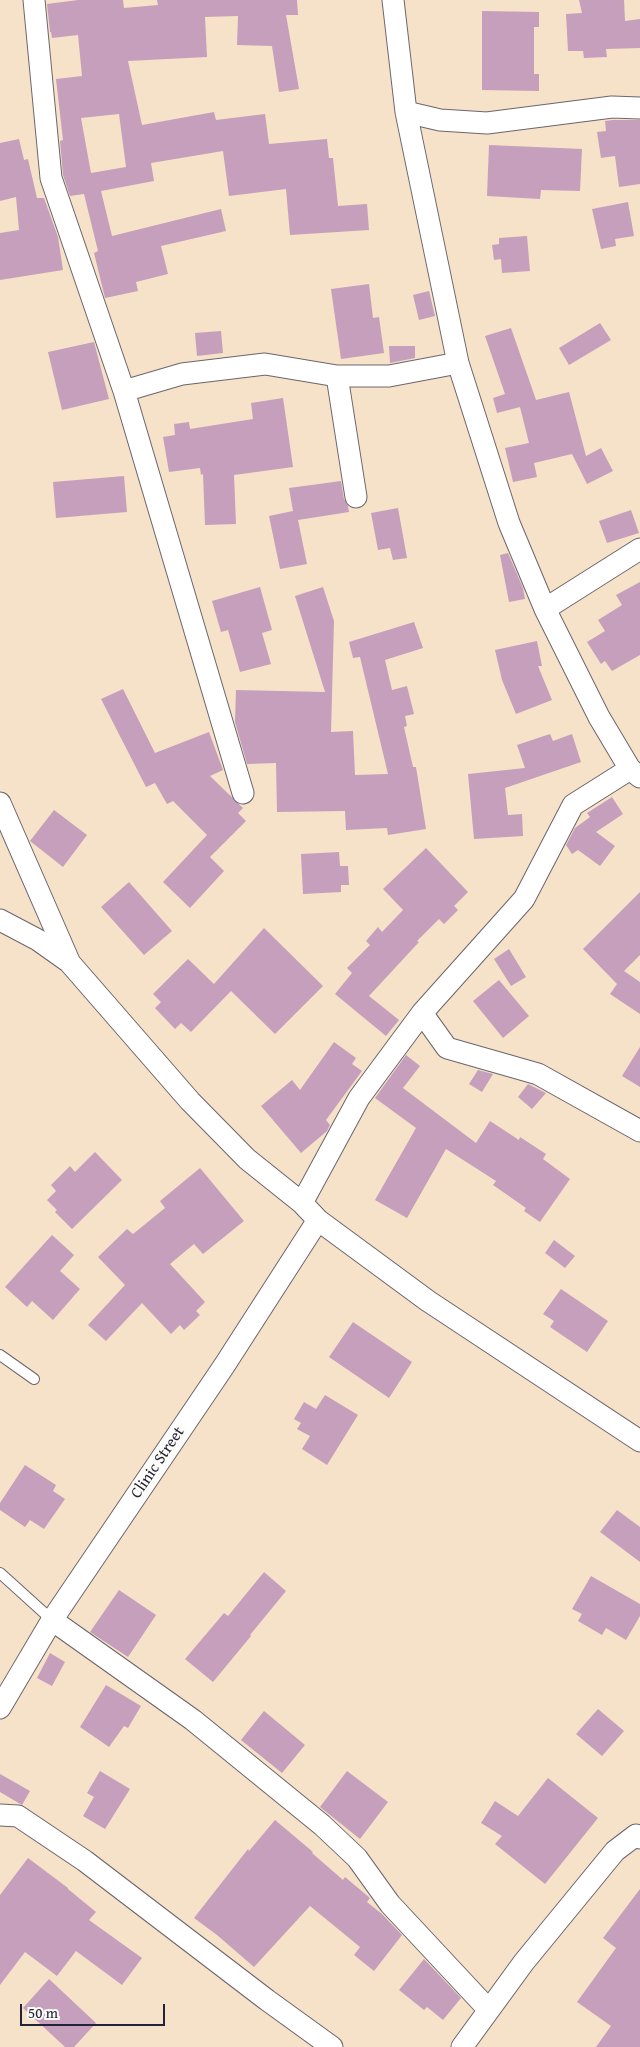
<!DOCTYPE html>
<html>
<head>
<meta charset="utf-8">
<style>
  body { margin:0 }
  #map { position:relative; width:640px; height:2047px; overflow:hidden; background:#f5e2c8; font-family:"Gentium Book Plus",serif }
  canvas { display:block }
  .scale { position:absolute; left:20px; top:2004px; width:145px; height:22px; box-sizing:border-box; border:2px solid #22223b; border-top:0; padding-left:6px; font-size:15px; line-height:18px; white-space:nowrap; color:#22223b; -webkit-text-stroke:4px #fdfcf7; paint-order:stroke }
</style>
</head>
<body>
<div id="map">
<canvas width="640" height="2047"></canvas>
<div class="scale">50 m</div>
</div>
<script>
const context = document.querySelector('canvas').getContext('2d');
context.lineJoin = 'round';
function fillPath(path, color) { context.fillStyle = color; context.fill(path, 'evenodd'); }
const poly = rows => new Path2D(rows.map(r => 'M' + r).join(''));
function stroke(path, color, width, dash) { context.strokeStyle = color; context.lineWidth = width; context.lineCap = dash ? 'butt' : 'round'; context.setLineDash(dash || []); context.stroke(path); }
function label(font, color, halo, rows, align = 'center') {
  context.font = font + ' "Gentium Book Plus",serif'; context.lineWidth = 5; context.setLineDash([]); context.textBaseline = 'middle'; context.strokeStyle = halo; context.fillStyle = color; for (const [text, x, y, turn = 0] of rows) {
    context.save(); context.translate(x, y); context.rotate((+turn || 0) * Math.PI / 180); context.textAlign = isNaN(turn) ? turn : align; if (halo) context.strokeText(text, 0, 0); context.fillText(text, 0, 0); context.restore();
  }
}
fillPath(poly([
  [78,0,123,0,124,8,158,5,157,0,297,0,298,15,286,15,299,89,279,92,272,46,237,45,238,16,205,17,207,57,128,61,142,125,214,112,216,120,265,114,269,144,327,139,329,158,333,158,338,206,367,204,369,230,290,235,286,189,229,196,223,151,151,163,154,181,101,191,112,236,221,209,226,231,161,246,168,274,136,282,138,291,105,298,94,253,98,251,84,194,70,196,63,175,60,141,63,140,56,79,82,76,78,35,52,38,51,32,50,32,47,4],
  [119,114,126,167,91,173,81,118],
  [579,0,624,0,625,21,640,19,640,48,606,49,607,57,584,58,583,51,568,51,566,14,582,13],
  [482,11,539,12,539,27,534,27,534,74,539,74,539,91,482,90],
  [613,120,640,120,640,184,619,187,615,156,601,158,597,132,606,131,605,121],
  [19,139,24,160,28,159,37,198,44,198,58,237,63,270,0,280,0,233,19,230,16,197,0,201,0,143],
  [489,145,582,149,580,191,541,190,540,199,487,196],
  [628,202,634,236,615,239,616,246,601,249,592,209],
  [527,236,530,271,502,273,501,259,494,260,492,245,499,244,499,238],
  [369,284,373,318,379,317,384,353,341,359,331,289],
  [429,291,435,316,419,320,413,295],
  [600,323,611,340,569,365,559,348],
  [511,328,536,400,569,392,586,456,601,448,613,471,587,484,572,454,534,463,537,477,513,482,505,448,529,443,520,407,497,413,493,398,505,394,485,336],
  [221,331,223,353,197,356,195,333],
  [94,342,109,399,62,410,48,352],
  [389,346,415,346,415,358,390,363],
  [283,398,293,467,234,475,236,524,205,525,203,474,201,475,200,468,169,472,163,437,175,435,174,424,189,422,190,429,253,419,251,403],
  [124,476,127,512,56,518,53,482],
  [341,481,344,499,348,506,349,512,298,520,307,564,280,569,269,516,293,511,289,488],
  [398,508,407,558,393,560,390,548,378,550,371,513],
  [631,510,639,533,607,543,599,521],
  [508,553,523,588,525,599,509,602,500,555],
  [640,582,640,655,612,671,605,661,601,664,587,642,605,631,598,620,622,605,616,595],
  [260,587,272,630,262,633,271,664,240,672,228,630,221,632,212,601],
  [323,587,334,621,331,732,353,731,355,775,388,774,360,657,353,658,349,642,414,622,423,648,385,660,392,690,407,686,414,714,405,716,407,726,404,727,413,767,416,767,426,829,388,835,387,828,346,830,345,811,277,812,276,763,247,764,235,722,236,690,325,692,295,596],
  [537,641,542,666,538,666,552,700,516,714,502,680,495,650],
  [123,689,155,753,209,732,223,770,210,776,243,808,238,813,246,821,210,857,224,871,190,908,163,882,207,835,173,801,167,804,155,783,146,787,101,699],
  [550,734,553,741,572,734,581,762,505,788,508,815,522,814,523,836,474,839,468,774,525,768,517,745],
  [612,797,623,814,596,832,615,846,600,866,578,850,572,854,566,845,575,828,590,817,587,813],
  [54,810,87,835,63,867,30,841],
  [426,848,468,892,454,906,458,910,444,924,439,919,417,941,419,942,369,996,399,1020,386,1036,335,994,352,973,347,968,370,945,366,941,378,927,382,932,403,910,383,889],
  [339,852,340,866,348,866,349,885,341,885,341,892,303,894,301,854],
  [129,882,172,931,144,955,101,907],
  [640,892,640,955,624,971,640,982,640,1014,610,994,617,984,583,949],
  [264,928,323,986,275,1034,231,991,191,1032,181,1023,175,1029,155,1008,161,1002,153,994,188,959,214,984],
  [509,949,526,977,511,986,494,959],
  [499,980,529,1016,503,1038,473,1001],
  [334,1042,356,1058,352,1064,362,1071,326,1120,330,1125,327,1131,301,1153,261,1106,292,1080,300,1090],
  [640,1047,640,1087,622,1076],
  [406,1055,420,1066,403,1088,476,1143,490,1121,519,1140,520,1137,546,1154,543,1159,570,1179,540,1222,524,1211,526,1208,493,1185,496,1181,446,1149,407,1218,375,1200,416,1128,375,1098],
  [478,1070,493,1074,482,1092,469,1084],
  [528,1084,546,1093,532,1109,518,1097],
  [95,1152,122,1180,72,1229,55,1212,57,1210,47,1200,56,1191,51,1185,70,1166,75,1172],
  [200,1168,244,1221,203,1254,194,1244,170,1264,205,1302,196,1311,200,1315,184,1330,180,1325,171,1334,142,1303,106,1341,88,1325,125,1285,98,1257,127,1229,133,1234,165,1208,160,1201],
  [52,1235,74,1255,60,1271,80,1289,53,1320,32,1301,27,1307,5,1287],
  [554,1240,575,1256,565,1268,545,1253],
  [561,1289,608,1321,587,1352,550,1327,554,1321,543,1314],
  [353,1322,412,1362,389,1398,329,1357],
  [325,1395,358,1415,327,1465,302,1449,310,1436,297,1429,301,1423,294,1419,304,1402,316,1409],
  [25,1465,56,1485,53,1491,65,1499,44,1529,30,1520,25,1527,0,1510,0,1503],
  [617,1510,640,1527,640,1562,600,1532],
  [264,1572,286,1591,250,1635,251,1636,213,1682,185,1659,224,1613,228,1616],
  [591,1576,640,1604,640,1616,626,1640,606,1628,602,1635,578,1621,582,1614,572,1609],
  [119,1590,156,1615,128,1657,90,1632],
  [50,1653,65,1662,52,1686,37,1678],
  [106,1685,141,1706,128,1728,124,1726,109,1747,80,1727],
  [598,1709,624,1731,602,1756,576,1734],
  [264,1711,305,1745,282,1773,241,1740],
  [100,1771,130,1789,105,1829,83,1816,94,1797,87,1793],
  [347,1771,388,1802,360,1839,320,1807],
  [0,1774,30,1791,22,1805,0,1792],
  [548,1778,598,1818,545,1884,495,1844,502,1836,481,1823,495,1801,518,1816],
  [275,1820,313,1852,312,1853,343,1880,345,1877,370,1898,367,1902,382,1914,402,1935,374,1971,354,1955,360,1947,310,1906,254,1967,217,1935,194,1918,248,1849,249,1851],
  [28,1858,68,1888,68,1889,96,1912,89,1920,142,1958,122,1985,76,1951,57,1976,25,1952,0,1985,0,1895],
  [640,1889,640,2047,596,2047,611,2026,577,2002,616,1948,603,1938],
  [424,1959,461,1998,443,2020,427,2007,424,2010,399,1990],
  [49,1979,96,2023,74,2047,65,2047,23,2008]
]), '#c69fbc');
const lane = poly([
  [0,1355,34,1379],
  [0,1573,52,1620]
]);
const street = poly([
  [34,0,51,178,124,391,243,793],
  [393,0,406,112,458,363,509,523,545,609,599,717,630,769,640,777],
  [406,112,440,120,487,123,612,107,640,108],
  [337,376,356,497],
  [124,391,182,374,265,364,337,376,389,376,458,363],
  [545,609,640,549],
  [630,769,573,805,524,899,422,1013,447,1048,538,1074,640,1131],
  [0,803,69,961],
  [0,920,38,940,69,962,190,1101,247,1159,302,1203,318,1220,428,1301,640,1441],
  [302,1203,359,1098,422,1013],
  [52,1620,193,1720,322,1825,357,1858,390,1904,488,2009],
  [0,1708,52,1620,224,1366,318,1220],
  [0,1815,18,1816,85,1861,267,2000,332,2047],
  [462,2047,524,1962,615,1851,636,1835,640,1838]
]);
stroke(lane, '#6c656c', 12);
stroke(street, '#6c656c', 23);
stroke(lane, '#fff', 10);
stroke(street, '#fff', 21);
label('16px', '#22223b', '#fdfcf7', [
  ["Clinic Street",158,1463,-56]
]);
</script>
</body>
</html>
